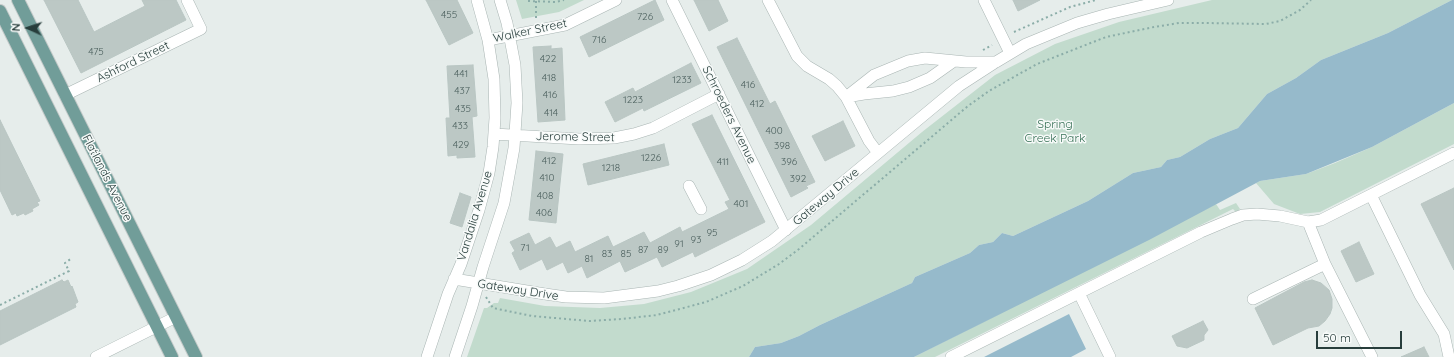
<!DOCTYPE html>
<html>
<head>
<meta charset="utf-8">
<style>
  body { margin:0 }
  #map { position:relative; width:1454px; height:357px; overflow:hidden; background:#e6edeb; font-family:Quicksand,sans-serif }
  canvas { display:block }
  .north { position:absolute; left:8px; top:8px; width:40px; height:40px; -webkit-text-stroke:3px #f7faf9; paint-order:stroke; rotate:273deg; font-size:11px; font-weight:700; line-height:16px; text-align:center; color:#273d3b }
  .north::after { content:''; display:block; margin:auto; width:14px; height:18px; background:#273d3b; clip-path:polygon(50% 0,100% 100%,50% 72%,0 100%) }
  .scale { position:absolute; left:1316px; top:331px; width:86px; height:18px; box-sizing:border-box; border:2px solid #273d3b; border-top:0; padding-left:5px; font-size:12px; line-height:14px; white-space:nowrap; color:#273d3b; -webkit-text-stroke:3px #f7faf9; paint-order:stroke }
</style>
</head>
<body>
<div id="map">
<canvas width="1454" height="357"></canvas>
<div class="north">N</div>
<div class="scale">50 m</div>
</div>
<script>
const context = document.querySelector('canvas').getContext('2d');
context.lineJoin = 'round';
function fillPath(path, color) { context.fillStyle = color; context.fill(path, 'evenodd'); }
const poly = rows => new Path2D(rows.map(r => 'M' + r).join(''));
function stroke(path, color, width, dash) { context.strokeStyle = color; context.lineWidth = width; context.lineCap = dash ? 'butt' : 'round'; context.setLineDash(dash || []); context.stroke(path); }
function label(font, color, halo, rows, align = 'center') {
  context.font = font + ' Quicksand,sans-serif'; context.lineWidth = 3; context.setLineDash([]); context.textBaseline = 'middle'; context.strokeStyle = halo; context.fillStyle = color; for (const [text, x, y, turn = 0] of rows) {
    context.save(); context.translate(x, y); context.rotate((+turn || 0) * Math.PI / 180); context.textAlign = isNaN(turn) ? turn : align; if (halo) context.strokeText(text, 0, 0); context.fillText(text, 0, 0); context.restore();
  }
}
fillPath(poly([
  [516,0,584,0,559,12,522,19],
  [1212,0,1452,0,1388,33,1321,60,1296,78,1267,94,1238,128,1210,139,1180,157,1167,160,1161,167,1133,173,1088,201,1013,236,1002,233,993,242,979,245,970,253,915,277,912,283,820,325,799,336,781,343,755,347,749,357,467,357,484,308,487,308,494,303,498,303,500,298,545,306,600,308,644,304,691,292,747,269,811,225,922,132,995,75,1055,44,1119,22],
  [1454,103,1454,144,1320,212,1300,214,1274,204,1256,183,1260,181,1306,174,1335,163,1372,147],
  [1236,203,1240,209,1236,212,1233,209,935,357,914,357,1216,204,1220,210]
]), '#c2dbcd');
fillPath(poly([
  [1452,0,1454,0,1454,103,1372,147,1306,174,1260,181,1149,240,914,357,749,357,755,347,781,343,799,336,820,325,912,283,915,277,970,253,979,245,993,242,1002,233,1013,236,1088,201,1133,173,1161,167,1167,160,1180,157,1210,139,1238,128,1267,94,1296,78,1321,60,1388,33],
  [1069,314,1086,349,1071,357,984,357]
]), '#96bacb');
const building = poly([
  [44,0,78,0,94,32,145,6,142,0,176,0,186,20,81,73,44,0],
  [426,0,457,0,473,33,449,45,426,0],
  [655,0,664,20,589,57,580,37,655,0],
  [694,0,718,0,728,21,709,31,694,0],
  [1013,0,1040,0,1018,11,1013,0],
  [737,38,770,104,775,101,815,182,806,186,808,188,791,197,717,47,737,38],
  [551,46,551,49,562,48,565,120,538,122,533,47,551,46],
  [691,63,701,83,644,111,643,108,615,122,605,102,633,88,635,92,691,63],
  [473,65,477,116,472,117,475,157,457,158,457,155,448,156,446,118,450,118,447,66,473,65],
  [712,115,765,222,695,257,693,252,662,267,657,257,625,272,620,261,587,278,582,266,568,273,563,262,547,270,542,259,520,270,512,253,515,251,510,242,529,233,535,245,550,237,556,248,570,241,575,252,608,236,613,247,644,232,650,243,680,227,682,232,729,209,725,202,730,200,692,124,712,115],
  [0,120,40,201,37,202,39,205,32,209,33,211,25,215,24,213,17,216,16,213,12,215,0,190,0,120],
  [843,121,855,146,825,161,812,136,843,121],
  [664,144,669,165,588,185,583,164,664,144],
  [536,151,563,154,556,223,529,220,536,151],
  [1454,188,1454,270,1421,204,1454,188],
  [460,193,471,197,462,227,450,223,460,193],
  [1359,242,1374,274,1356,282,1341,251,1359,242],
  [62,280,64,282,68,280,71,287,72,286,78,302,75,304,76,307,0,345,0,311,62,280],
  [1312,280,1321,283,1329,290,1332,299,1332,308,1330,314,1325,321,1319,326,1308,328,1273,345,1255,308,1304,282,1312,280],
  [1203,321,1208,330,1204,335,1204,340,1187,348,1177,346,1172,336,1203,321],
  [1424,347,1429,357,1401,357,1424,347]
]);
fillPath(building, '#bcc8c5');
stroke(building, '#b9c6c3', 1);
const minor = poly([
  [672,0,786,230],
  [768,0,797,56,807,66,829,79,837,86,846,97,869,141,878,153],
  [984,0,1010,53],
  [488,40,565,25,616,0],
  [65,95,201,29,187,0],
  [846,97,874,75,908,61,925,58,966,62,996,62],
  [846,97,864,94,893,91,909,87,930,78,954,61],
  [494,134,579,139,614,138,634,134,653,128,719,94],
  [689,186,701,209],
  [1371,195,1420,295,1444,334,1449,357],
  [1308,222,1325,264,1372,357],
  [454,279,545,294,566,297,604,298,658,291,678,286,711,275,742,260,772,241,959,86,996,62,1026,44,1077,23,1108,14,1168,0],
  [1079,293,1110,357],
  [1253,299,1325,264],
  [96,357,176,317],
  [427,357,448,294,461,264,479,210,489,173,493,147,495,118,494,79,488,40,477,0],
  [455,357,472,306,483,267,504,203,514,148,517,103,515,65,507,23,500,0],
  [951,357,1201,232,1232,219,1243,215,1257,214,1280,216,1308,222,1321,220,1454,153]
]);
const major = poly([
  [18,0,196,357],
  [0,11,172,357]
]);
stroke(minor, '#a9b5b3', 12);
stroke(major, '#c3c9c8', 14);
stroke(poly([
  [528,1,556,2,564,0],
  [536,1,536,19],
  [1014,32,1070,7,1096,0],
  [983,50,992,45],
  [486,297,493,308,532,316,589,321,622,319,657,315,706,302,743,286,779,264,799,249,968,106,989,91,1037,64,1106,37,1154,27,1179,23,1205,23,1266,24,1280,21,1300,10,1311,0],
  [0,305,69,271,65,263,72,258]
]), '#8bada8', 2, [2, 3]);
stroke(minor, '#fff', 11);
stroke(major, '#719d99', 12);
label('10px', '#4c605e', null, [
  ["455",449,15],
  ["726",645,17],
  ["716",599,40],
  ["475",96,52],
  ["422",548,59],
  ["441",461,74],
  ["418",549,78],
  ["1233",682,80],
  ["416",748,85],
  ["437",462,91],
  ["416",550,95],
  ["1223",633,100],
  ["412",757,104],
  ["435",463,109],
  ["414",551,113],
  ["433",460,126],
  ["400",774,131],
  ["429",461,145],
  ["398",782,146],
  ["1226",651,158],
  ["412",549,161],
  ["411",723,162],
  ["396",789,162],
  ["1218",611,168],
  ["410",547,178],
  ["392",798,179],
  ["408",545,196],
  ["401",741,204],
  ["406",544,213],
  ["95",712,233],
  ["93",696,240],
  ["91",679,244],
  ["71",525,248],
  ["87",643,250],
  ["89",663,250],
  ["83",607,254],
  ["85",626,254],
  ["81",589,259]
]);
label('12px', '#273d3b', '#f7faf9', [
  ["Walker Street",530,31,-12],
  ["Ashford Street",133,62,-26],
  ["Schroeders Avenue",729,115,64],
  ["Jerome Street",575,137,1],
  ["Flatlands Avenue",107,178,63],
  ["Gateway Drive",826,197,-40],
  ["Vandalia Avenue",475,216,-73],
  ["Gateway Drive",518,290,9]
]);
label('12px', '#367055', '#f7faf9', [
  ["Spring",1055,124],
  ["Creek Park",1055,138]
]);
</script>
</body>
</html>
